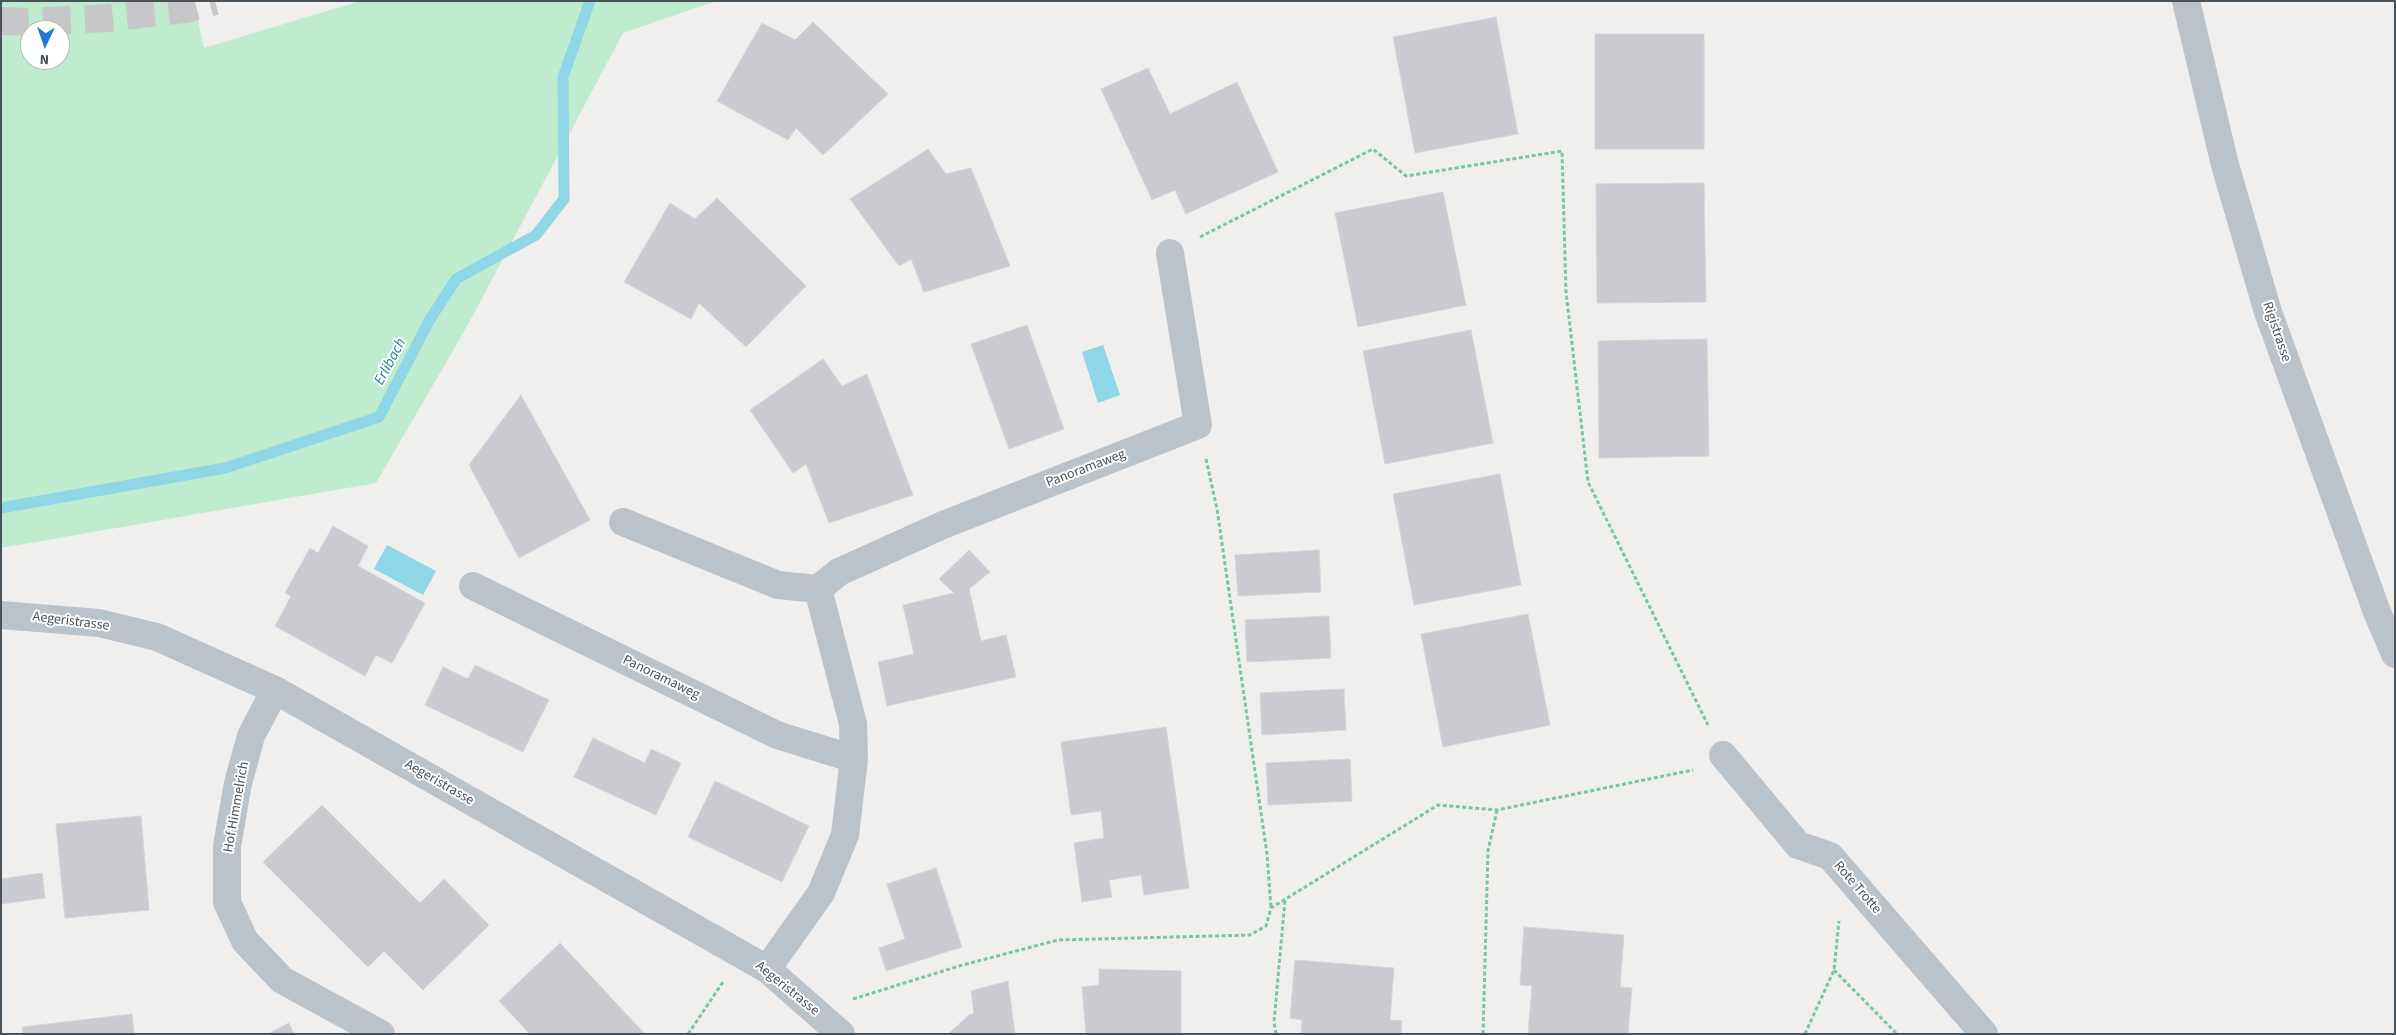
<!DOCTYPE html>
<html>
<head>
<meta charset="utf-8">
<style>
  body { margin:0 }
  #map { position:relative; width:2396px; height:1035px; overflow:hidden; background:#f1eeee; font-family:"Source Sans 3",sans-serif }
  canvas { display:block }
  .frame { position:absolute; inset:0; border:2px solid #48525a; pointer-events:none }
  .north { position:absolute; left:20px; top:20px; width:50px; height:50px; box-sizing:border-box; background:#fff; border:1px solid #b6babd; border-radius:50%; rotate:183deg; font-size:14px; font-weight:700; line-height:20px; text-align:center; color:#48525a }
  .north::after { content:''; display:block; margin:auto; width:18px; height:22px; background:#2577d4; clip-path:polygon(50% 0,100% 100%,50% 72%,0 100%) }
</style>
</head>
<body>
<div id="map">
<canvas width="2396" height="1035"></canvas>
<div class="frame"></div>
<div class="north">N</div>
</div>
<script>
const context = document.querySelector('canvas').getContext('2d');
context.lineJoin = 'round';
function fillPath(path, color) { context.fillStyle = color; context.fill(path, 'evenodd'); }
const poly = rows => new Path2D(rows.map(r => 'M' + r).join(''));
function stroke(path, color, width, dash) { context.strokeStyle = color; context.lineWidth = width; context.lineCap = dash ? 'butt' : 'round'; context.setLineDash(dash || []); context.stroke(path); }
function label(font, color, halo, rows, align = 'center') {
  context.font = font + ' "Source Sans 3",sans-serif'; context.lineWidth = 4; context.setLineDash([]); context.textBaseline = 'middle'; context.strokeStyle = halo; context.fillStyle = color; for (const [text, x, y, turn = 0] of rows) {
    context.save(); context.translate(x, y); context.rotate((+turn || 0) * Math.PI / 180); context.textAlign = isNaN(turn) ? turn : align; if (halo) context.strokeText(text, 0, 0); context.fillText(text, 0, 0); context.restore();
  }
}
fillPath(poly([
  [1,1,194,1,204,48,360,1,716,1,623,33,465,330,376,483,1,548],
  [30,30,60,30,60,60,30,60]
]), '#bfeccf');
fillPath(poly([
  [1103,345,1120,395,1098,403,1082,352],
  [387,545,436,571,423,595,374,569]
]), '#8fd6e6');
stroke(poly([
  [1,508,225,468,379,417,429,321,456,279,536,235,564,199,563,77,590,1]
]), '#8fd6e6', 11);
const building = poly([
  [1496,17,1518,134,1415,153,1393,37,1496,17],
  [813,22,888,94,823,155,796,128,788,140,717,101,762,23,795,40,813,22],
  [1595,34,1704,34,1704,149,1595,149,1595,34],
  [1148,68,1170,114,1237,82,1278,172,1186,214,1175,190,1152,200,1101,89,1148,68],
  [928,149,946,174,971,168,1010,266,924,292,911,259,899,266,850,199,928,149],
  [1704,183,1706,302,1597,303,1596,184,1704,183],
  [1443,192,1466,305,1358,327,1335,213,1443,192],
  [717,198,806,286,746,347,699,303,691,319,624,282,670,203,695,219,717,198],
  [1027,325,1064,429,1009,449,971,344,1027,325],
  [1471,330,1493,443,1385,464,1363,351,1471,330],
  [1707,339,1709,456,1599,458,1598,341,1707,339],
  [823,359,842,386,867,374,913,495,829,523,806,464,793,473,750,410,823,359],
  [521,395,590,520,519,558,469,465,521,395],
  [1500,474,1521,585,1414,605,1393,494,1500,474],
  [333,526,368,546,358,566,425,603,392,663,376,655,365,676,275,626,291,596,285,593,310,548,318,553,333,526],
  [969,550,990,572,969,589,981,641,1006,635,1016,677,887,706,878,662,914,654,903,605,954,593,939,579,969,550],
  [1319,550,1321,592,1238,596,1235,555,1319,550],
  [1528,614,1550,725,1443,747,1421,634,1528,614],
  [1329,616,1331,658,1247,662,1245,620,1329,616],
  [475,665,549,700,523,752,425,705,443,667,468,679,475,665],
  [1344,689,1346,730,1262,735,1260,693,1344,689],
  [1166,727,1189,888,1144,895,1141,875,1109,880,1112,897,1082,902,1074,843,1104,838,1101,811,1071,815,1061,742,1166,727],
  [593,738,645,763,651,749,681,763,656,815,574,777,593,738],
  [1350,759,1352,801,1268,805,1266,763,1350,759],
  [715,781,809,826,782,882,688,837,715,781],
  [322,805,420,903,444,879,489,925,423,990,384,951,368,967,263,862,322,805],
  [141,816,149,910,65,918,56,824,141,816],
  [936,868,962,947,886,971,879,948,905,939,887,884,936,868],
  [42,873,45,898,1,904,1,879,42,873],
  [1524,927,1624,935,1620,987,1632,988,1628,1034,1528,1034,1532,986,1520,985,1524,927],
  [560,943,644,1033,642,1034,530,1034,499,1001,560,943],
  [1295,960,1394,968,1390,1020,1402,1021,1401,1034,1301,1034,1302,1020,1290,1018,1295,960],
  [1099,969,1181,971,1181,1034,1086,1034,1082,987,1099,985,1099,969],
  [1008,981,1015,1034,948,1034,969,1015,974,1013,971,991,1008,981],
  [132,1014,134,1034,23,1034,22,1027,132,1014],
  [289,1023,294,1034,268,1034,289,1023]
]);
fillPath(building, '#c9cbd1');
stroke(building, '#d3d5d9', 1);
stroke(poly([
  [1,21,26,22,108,18,185,9,215,1]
]), '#c7c7c9', 28, [28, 14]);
stroke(poly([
  [1200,237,1373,149,1406,176,1562,151,1566,292,1588,482,1708,725],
  [1206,459,1217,509,1267,854,1271,908],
  [1834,970,1897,1034],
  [853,999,959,966,1058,940,1250,935,1266,926,1271,908,1438,805,1497,810,1693,770],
  [688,1034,723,982],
  [1276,1034,1274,1022,1285,900],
  [1483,1034,1488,851,1497,810],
  [1805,1034,1834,970,1839,921]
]), '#7ac79f', 3, [4, 2.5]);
stroke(poly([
  [2186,1,2225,165,2268,312,2377,612,2395,654],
  [623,522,778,585,818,589],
  [473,586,777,735,854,759],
  [1,615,99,623,157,637,275,690,767,969,841,1034],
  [275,690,251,736,238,783,227,846,227,902,245,941,282,980,381,1034],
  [1723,755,1798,845,1830,856,1984,1034],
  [767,969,821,893,845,835,854,759,853,724,818,589,839,572,943,525,1198,425,1170,253]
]), '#bbc3ca', 28);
label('14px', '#48525a', '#fff', [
  ["Rigistrasse",2276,332,71],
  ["Panoramaweg",1086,469,-21],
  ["Aegeristrasse",71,622,7],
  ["Panoramaweg",661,678,26],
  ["Aegeristrasse",439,783,30],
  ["Hof Himmelrich",237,807,-80],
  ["Rote Trotte",1857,888,49],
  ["Aegeristrasse",787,989,39]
]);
label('italic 15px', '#168198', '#fff', [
  ["Erlibach",391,362,-62]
]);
</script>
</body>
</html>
